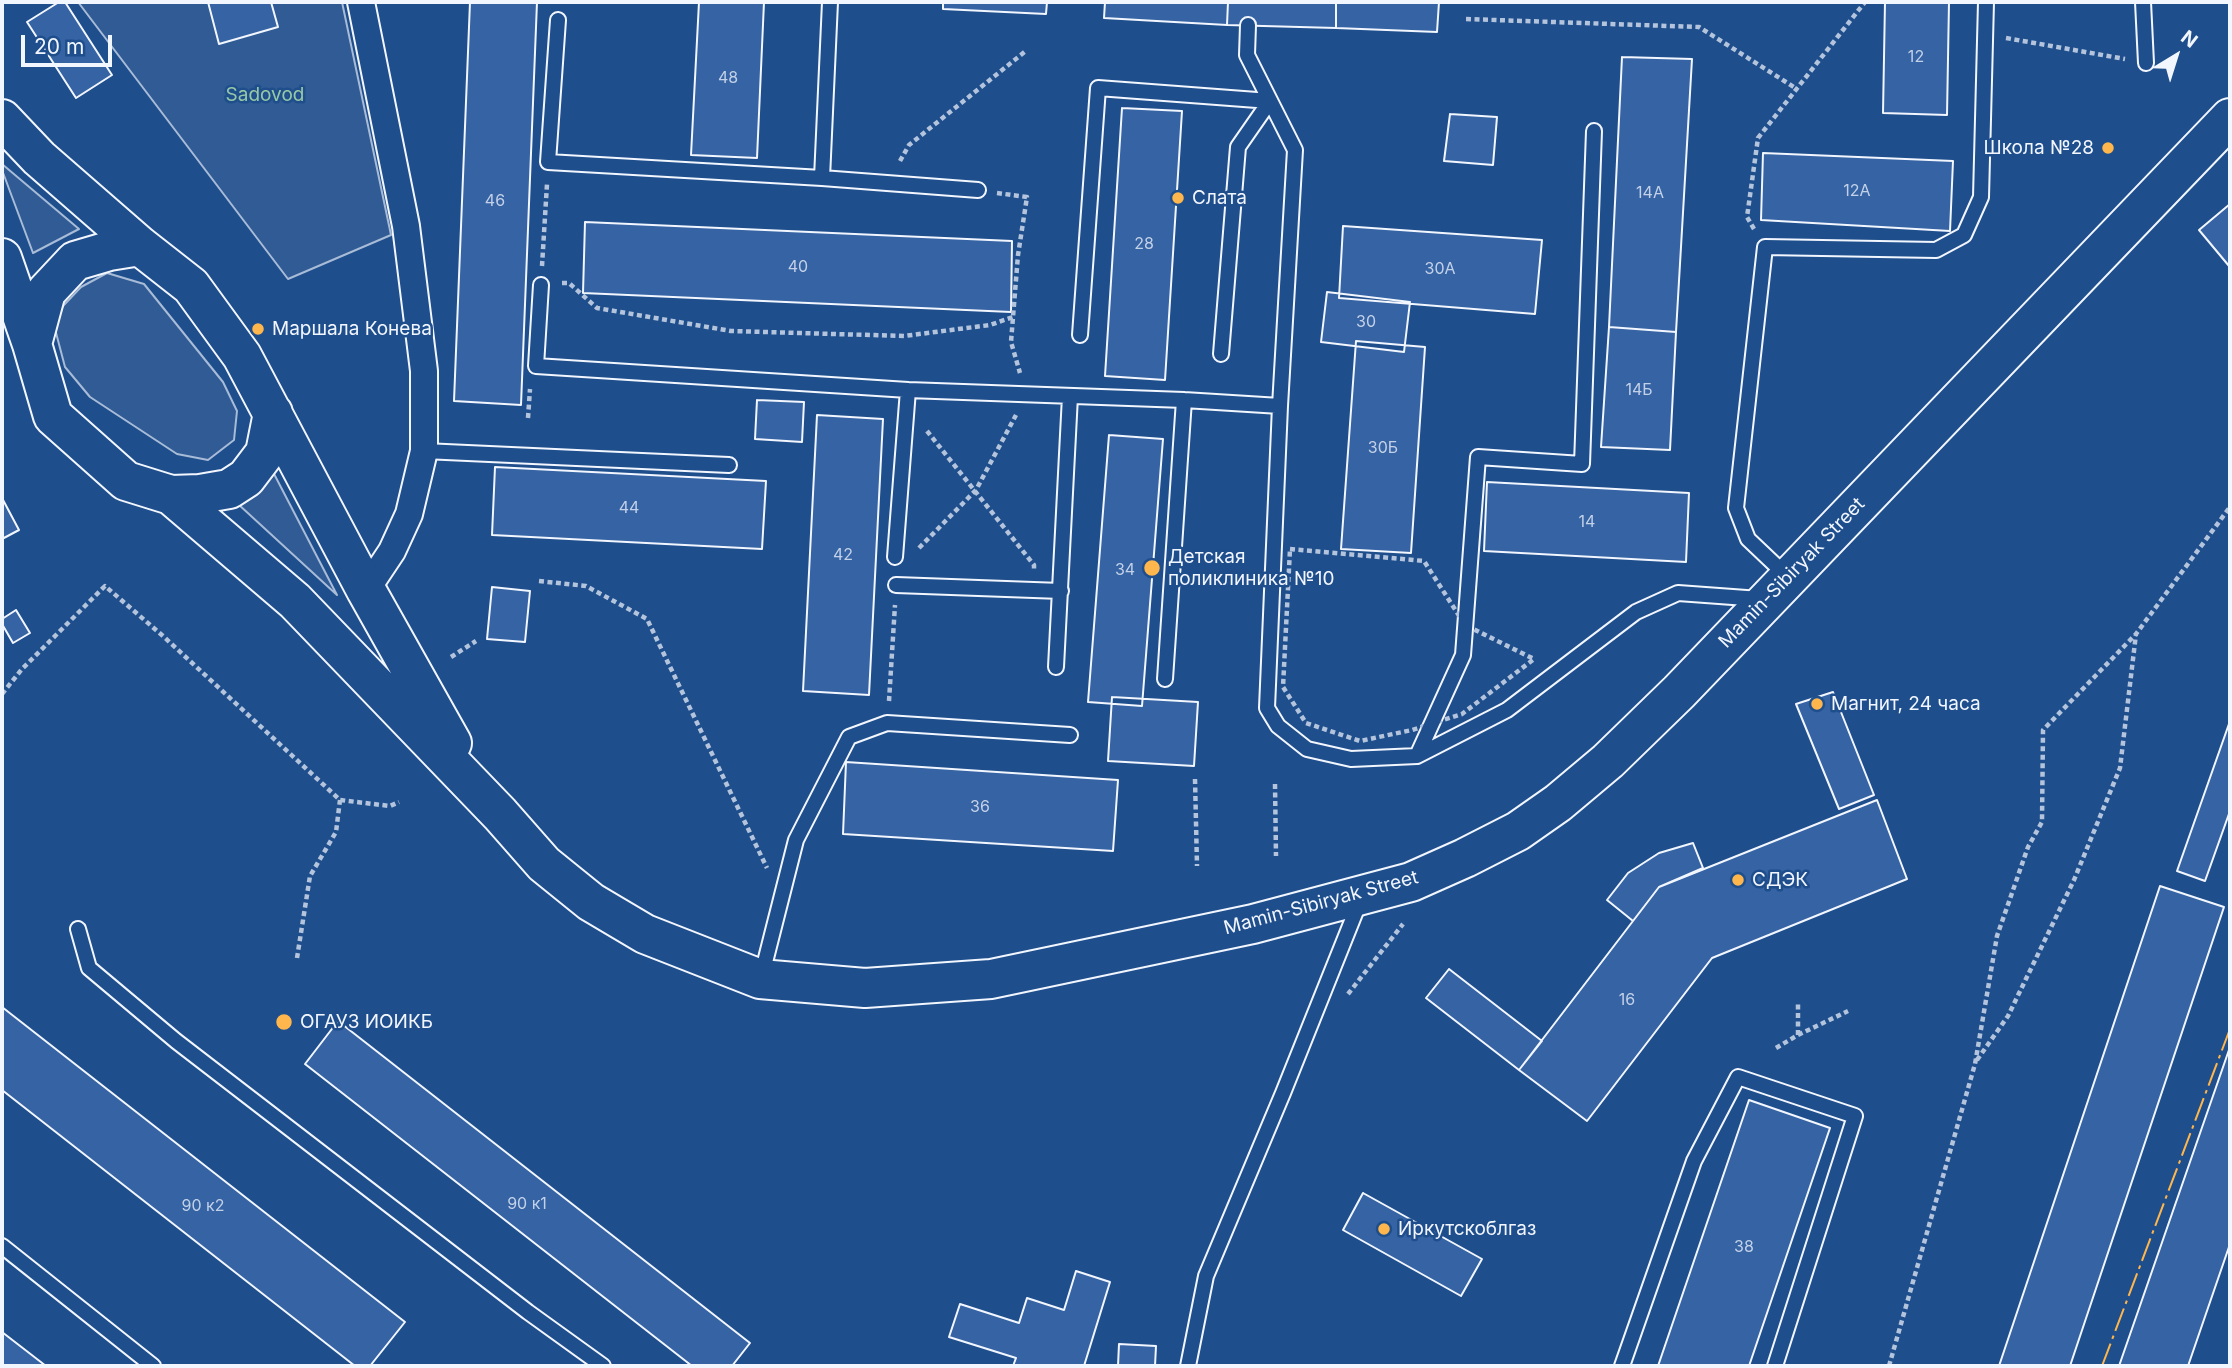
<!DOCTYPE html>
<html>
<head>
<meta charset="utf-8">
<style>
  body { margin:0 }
  #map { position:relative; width:2232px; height:1368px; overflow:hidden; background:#1f4e8c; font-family:Inter,sans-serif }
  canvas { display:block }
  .frame { position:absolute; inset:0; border:4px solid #f2f6ff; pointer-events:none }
  .north { position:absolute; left:2141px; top:21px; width:70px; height:70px; -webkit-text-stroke:5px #1f4e8c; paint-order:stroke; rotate:38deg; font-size:19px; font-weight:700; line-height:28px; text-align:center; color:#f2f6ff }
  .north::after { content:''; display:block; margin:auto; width:24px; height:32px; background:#f2f6ff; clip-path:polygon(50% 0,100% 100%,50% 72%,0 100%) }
  .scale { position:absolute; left:21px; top:35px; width:91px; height:32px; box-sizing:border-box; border:4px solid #f2f6ff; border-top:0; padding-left:9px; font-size:21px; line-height:24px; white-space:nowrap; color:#f2f6ff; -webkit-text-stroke:5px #1f4e8c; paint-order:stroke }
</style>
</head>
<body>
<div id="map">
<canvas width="2232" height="1368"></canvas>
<div class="frame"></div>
<div class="north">N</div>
<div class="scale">20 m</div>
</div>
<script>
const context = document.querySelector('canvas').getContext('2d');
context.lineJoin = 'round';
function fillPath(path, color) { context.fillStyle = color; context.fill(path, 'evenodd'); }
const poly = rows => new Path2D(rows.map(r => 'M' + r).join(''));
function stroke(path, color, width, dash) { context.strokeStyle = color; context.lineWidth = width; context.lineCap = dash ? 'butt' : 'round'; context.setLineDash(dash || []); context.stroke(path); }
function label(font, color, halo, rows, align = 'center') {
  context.font = font + ' Inter,sans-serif'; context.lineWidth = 5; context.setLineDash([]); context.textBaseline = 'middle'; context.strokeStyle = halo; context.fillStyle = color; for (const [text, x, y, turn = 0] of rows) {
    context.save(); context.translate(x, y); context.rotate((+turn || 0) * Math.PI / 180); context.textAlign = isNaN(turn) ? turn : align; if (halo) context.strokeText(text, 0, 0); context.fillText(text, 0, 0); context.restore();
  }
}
const built = poly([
  [78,2,342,2,391,235,288,279,78,2],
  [2,164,79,229,33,253,2,170,2,164],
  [107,273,144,284,223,382,237,411,234,440,208,460,177,454,90,397,65,367,55,329,63,306,81,287,107,273],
  [272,470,337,595,238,504,272,470]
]);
fillPath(built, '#305b95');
stroke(built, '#a8bbd7', 2);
const building = poly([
  [59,2,65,2,112,75,76,98,27,22,59,2],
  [208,2,271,2,278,27,219,44,208,2],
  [470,2,537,2,521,405,454,401,470,2],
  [699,2,764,2,757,158,691,155,699,2],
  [943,2,1047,2,1046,14,943,9,943,2],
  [1105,2,1228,2,1227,25,1104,18,1105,2],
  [1228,2,1336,2,1336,28,1227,25,1228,2],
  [1336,2,1439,2,1437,32,1336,28,1336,2],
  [1885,2,1949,2,1947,115,1883,113,1885,2],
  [1622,57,1692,59,1676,332,1609,327,1622,57],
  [1122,108,1182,111,1165,380,1105,376,1122,108],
  [1450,114,1497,117,1493,165,1444,161,1450,114],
  [1763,153,1953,161,1950,231,1761,220,1763,153],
  [2230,204,2230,265,2229,266,2199,230,2230,204],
  [585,222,1012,241,1011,312,583,293,585,222],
  [1343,226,1542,240,1535,314,1339,298,1343,226],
  [1327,292,1410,302,1404,352,1321,342,1327,292],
  [1609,327,1676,332,1670,450,1601,447,1609,327],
  [1356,341,1425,347,1411,553,1341,549,1356,341],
  [757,400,804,402,802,442,755,439,757,400],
  [817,415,883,419,869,695,803,691,817,415],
  [1109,435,1163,439,1142,706,1088,702,1109,435],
  [495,467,766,481,762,549,492,535,495,467],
  [1487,482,1689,493,1686,562,1484,551,1487,482],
  [2,498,19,530,2,539,2,498],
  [492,587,530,591,525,642,487,639,492,587],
  [16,610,30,633,13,643,2,624,2,619,16,610],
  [1833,692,1874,795,1839,809,1796,704,1833,692],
  [1112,697,1198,702,1194,766,1108,761,1112,697],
  [2230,721,2230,811,2205,881,2177,871,2230,721],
  [846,762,1118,780,1113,851,843,834,846,762],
  [1877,800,1907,879,1712,958,1587,1121,1519,1070,1659,887,1877,800],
  [1693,843,1703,868,1659,887,1633,921,1607,900,1628,873,1659,853,1693,843],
  [2160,886,2224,907,2070,1366,1999,1366,2160,886],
  [1449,969,1542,1041,1519,1070,1426,998,1449,969],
  [2,1007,405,1322,370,1366,355,1366,2,1090,2,1007],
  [338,1021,750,1343,732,1366,692,1366,305,1064,338,1021],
  [2230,1047,2230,1244,2188,1366,2119,1366,2230,1047],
  [1749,1100,1830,1128,1749,1366,1658,1366,1749,1100],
  [1363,1193,1482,1259,1461,1296,1343,1230,1363,1193],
  [1076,1271,1110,1282,1084,1366,1013,1366,1016,1358,949,1337,960,1304,1019,1323,1027,1298,1064,1310,1076,1271],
  [2,1332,46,1366,2,1366,2,1332],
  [1119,1344,1156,1346,1155,1366,1118,1366,1119,1344]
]);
fillPath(building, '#3563a3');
stroke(building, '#f2f6ff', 2);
const service = poly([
  [2143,2,2146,63],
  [558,20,548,162,822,178,978,190],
  [1248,25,1247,55,1295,150,1280,406,1267,708,1278,726,1307,749,1351,759,1417,756,1507,710,1636,612,1678,593,1760,599],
  [822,178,830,2],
  [541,285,536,366,908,390,1184,400,1280,406],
  [1080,335,1098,88,1270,101],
  [1221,354,1238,147,1270,101],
  [424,451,729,465],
  [895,557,908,390],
  [1787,576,1748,539,1736,508,1765,247,1936,250,1964,235,1981,197,1986,2],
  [896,585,1061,591],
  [1056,667,1070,396],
  [1165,679,1184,400],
  [1417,756,1463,655,1478,457,1582,464,1594,131],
  [78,929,89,968,176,1041,528,1312,603,1366],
  [761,978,796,840,849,737,887,723,1070,735],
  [2,1246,153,1366],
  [1188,1366,1206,1276,1283,1093,1360,901],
  [1622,1366,1694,1161,1738,1077,1855,1116,1775,1366]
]);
const minor = poly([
  [361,2,406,226,424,371,424,451,409,514,392,551,366,590]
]);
const primary = poly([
  [2,119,39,158,140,246,191,286,242,356,366,590,452,743],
  [2,258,32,344,53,416,126,481,171,495,200,494,229,489,246,478,265,453,273,413],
  [32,344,46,292,75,261,109,251,140,246],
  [171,495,295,601,500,814,544,864,591,902,645,934,760,979,865,988,991,979,1253,924,1411,882,1465,858,1518,831,1558,803,1608,761,1679,692,2230,118]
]);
stroke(service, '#f2f6ff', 18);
stroke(minor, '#f2f6ff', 30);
stroke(primary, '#f2f6ff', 42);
stroke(poly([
  [1466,19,1699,27,1797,89],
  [2006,38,2125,59],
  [900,161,909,145,1027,50],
  [997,193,1027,197,1018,255,1011,342,1020,373],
  [1754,229,1747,217,1758,138,1865,2],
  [542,266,547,184],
  [562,283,569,283,597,308,731,331,904,336,990,325,1013,317],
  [528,418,530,389],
  [927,431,1034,565,1034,570],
  [919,548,976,490,1016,415],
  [1290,549,1424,561,1465,625,1534,659,1462,714,1412,730,1360,741,1306,723,1283,687,1290,549],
  [539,581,586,586,647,619,767,868],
  [451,657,476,641],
  [2,694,22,669,105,586,163,636,340,800,390,806,399,802],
  [889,701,895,605],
  [1195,779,1197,866],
  [1275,784,1276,856],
  [297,958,310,876,336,832,340,800],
  [1348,994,1403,924],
  [1798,1035,1848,1011],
  [1776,1048,1798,1035,1798,1002],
  [1977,1060,2008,1016,2074,880,2120,768,2136,634,2230,507],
  [1889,1366,1975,1064,1997,936,2028,847,2042,822,2043,730,2136,634]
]), '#b3c4dc', 4.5, [5, 3.5]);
stroke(service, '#1f4e8c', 14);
stroke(minor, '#1f4e8c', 26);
stroke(primary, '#1f4e8c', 38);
stroke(poly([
  [2102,1366,2230,1029]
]), '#ffb74d', 2, [24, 5, 3.5, 5]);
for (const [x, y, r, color] of [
  [2108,148,7,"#ffb74d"],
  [1178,198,7,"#ffb74d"],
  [258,329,7,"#ffb74d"],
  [1152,568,9,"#ffb74d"],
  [1817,704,7,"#ffb74d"],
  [1738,880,7,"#ffb74d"],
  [284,1022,9,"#ffb74d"],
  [1384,1229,7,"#ffb74d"]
]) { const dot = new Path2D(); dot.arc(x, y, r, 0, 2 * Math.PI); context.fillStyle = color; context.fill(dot); stroke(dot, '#1f4e8c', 2.5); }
label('16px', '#c3d1e8', null, [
  ["12",1916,57],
  ["48",728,78],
  ["12А",1857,191],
  ["14А",1650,193],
  ["46",495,201],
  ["28",1144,244],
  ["40",798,267],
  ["30А",1440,269],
  ["30",1366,322],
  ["14Б",1639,390],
  ["30Б",1383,448],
  ["44",629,508],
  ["14",1587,522],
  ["42",843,555],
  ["34",1125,570],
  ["36",980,807],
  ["16",1627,1000],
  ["90 к1",527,1204],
  ["90 к2",203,1206],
  ["38",1744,1247]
]);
label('19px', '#97c8a6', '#1f4e8c', [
  ["Sadovod",265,95]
]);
label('19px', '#f2f6ff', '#1f4e8c', [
  ["Школа №28",2094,148,"right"],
  ["Слата",1192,198],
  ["Маршала Конева",272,329],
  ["Детская",1168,557],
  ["поликлиника №10",1168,579],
  ["Магнит, 24 часа",1831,704],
  ["СДЭК",1752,880],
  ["ОГАУЗ ИОИКБ",300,1022],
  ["Иркутскоблгаз",1398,1229]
], 'left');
label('19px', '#f2f6ff', '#1f4e8c', [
  ["Mamin-Sibiryak Street",1792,573,-46],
  ["Mamin-Sibiryak Street",1321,903,-15]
]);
</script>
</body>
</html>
